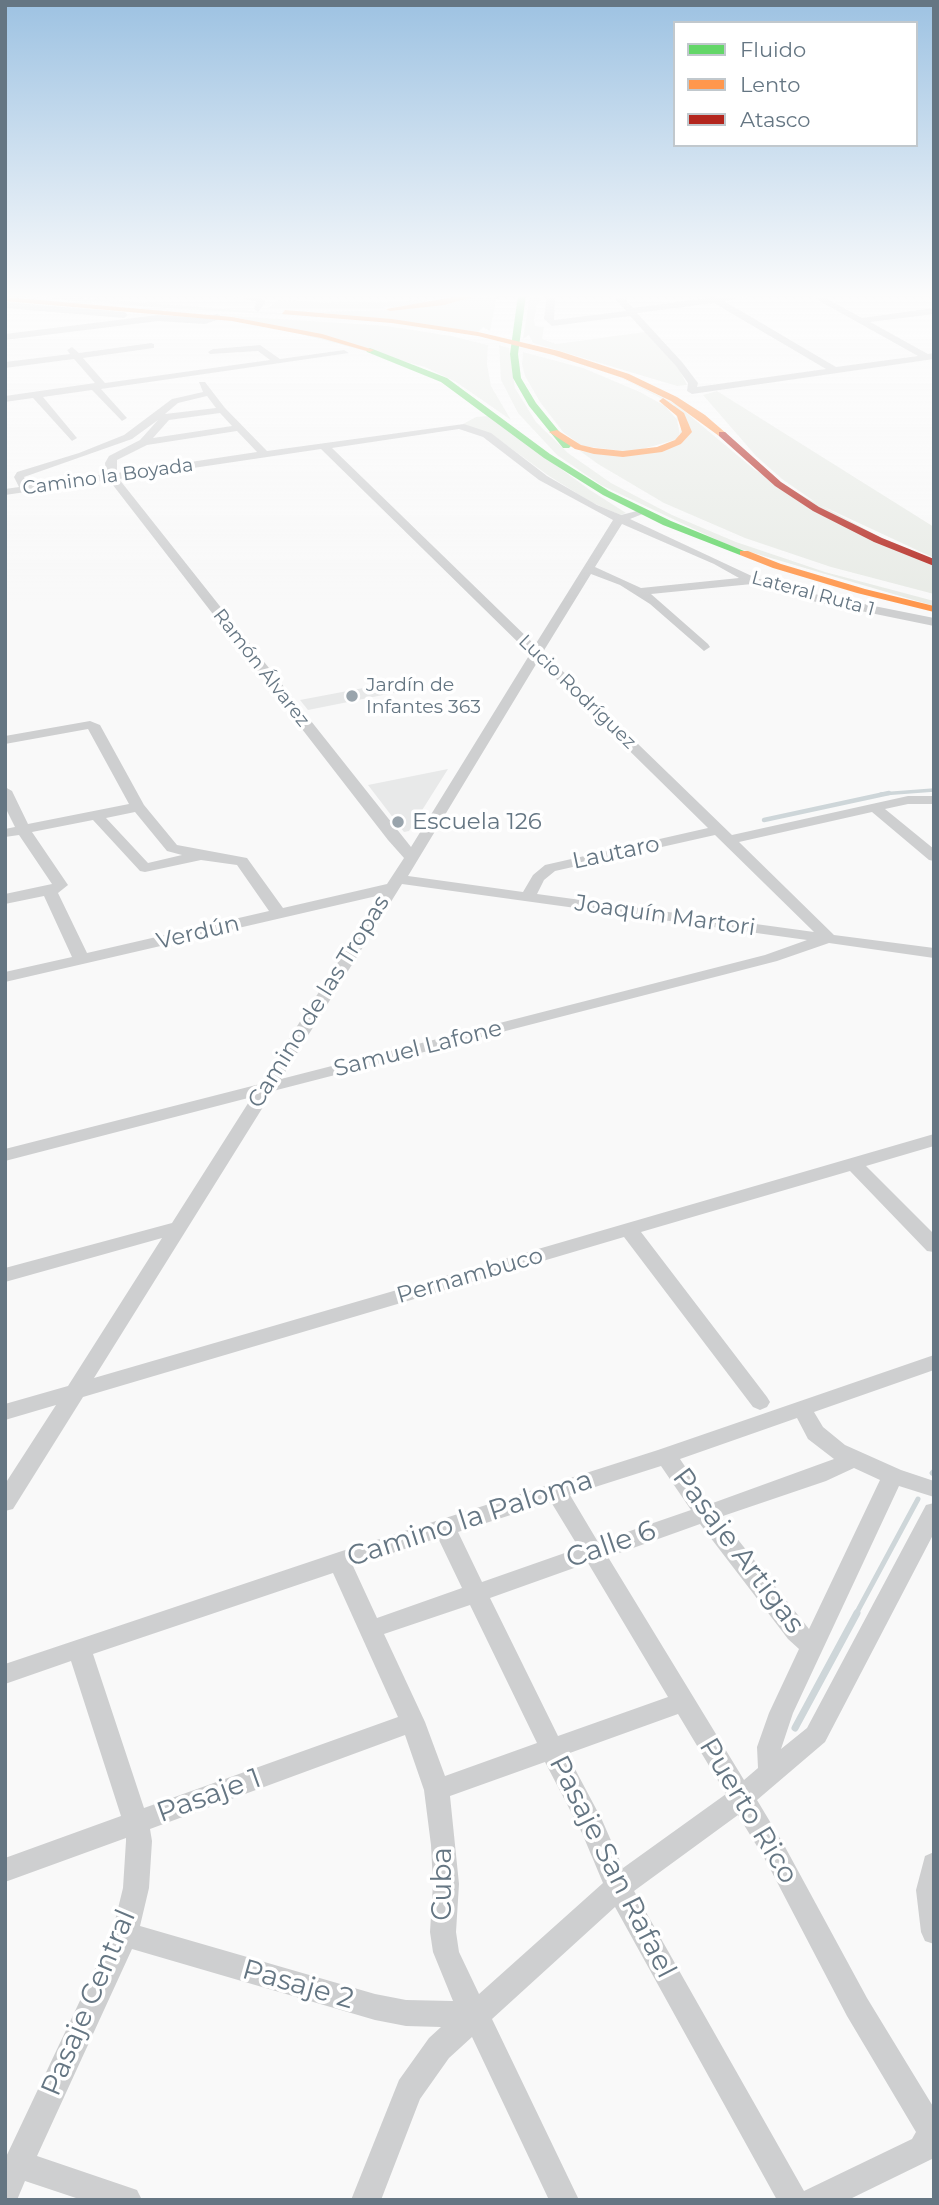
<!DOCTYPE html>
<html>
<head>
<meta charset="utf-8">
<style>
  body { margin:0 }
  #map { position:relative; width:939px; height:2205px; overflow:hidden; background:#f9f9f9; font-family:Montserrat,sans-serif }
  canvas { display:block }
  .frame { position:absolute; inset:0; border:7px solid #657683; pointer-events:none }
  .legend { position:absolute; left:673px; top:21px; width:245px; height:126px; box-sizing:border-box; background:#fff; border:2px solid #c1c8cd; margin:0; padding:9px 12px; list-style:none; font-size:21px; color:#657683 }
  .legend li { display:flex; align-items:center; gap:14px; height:35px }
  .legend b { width:35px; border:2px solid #c1c8cd }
</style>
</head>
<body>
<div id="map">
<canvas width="939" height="2205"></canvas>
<div class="frame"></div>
<ul class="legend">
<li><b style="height:9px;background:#63d668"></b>Fluido</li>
<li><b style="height:9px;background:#ff974d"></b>Lento</li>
<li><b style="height:9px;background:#b3261e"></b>Atasco</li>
</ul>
</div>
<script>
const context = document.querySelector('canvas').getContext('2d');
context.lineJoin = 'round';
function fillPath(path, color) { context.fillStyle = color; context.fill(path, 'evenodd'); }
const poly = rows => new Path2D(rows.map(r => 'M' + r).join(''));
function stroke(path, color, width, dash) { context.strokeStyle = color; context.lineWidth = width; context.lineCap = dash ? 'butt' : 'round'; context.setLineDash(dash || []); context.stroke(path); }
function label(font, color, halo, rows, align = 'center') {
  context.font = font + ' Montserrat,sans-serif'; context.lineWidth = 7; context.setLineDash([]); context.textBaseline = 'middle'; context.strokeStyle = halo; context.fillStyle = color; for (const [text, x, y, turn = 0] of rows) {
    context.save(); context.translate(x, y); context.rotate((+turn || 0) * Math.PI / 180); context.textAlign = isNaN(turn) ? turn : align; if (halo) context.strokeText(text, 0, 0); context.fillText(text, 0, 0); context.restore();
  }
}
fillPath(poly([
  [395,682,403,691,308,710,300,700],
  [448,769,409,831,404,832,368,785]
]), '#e8e9e9');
fillPath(poly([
  [5,295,42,295,342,318,166,308],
  [483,295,497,295,490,331,483,327,478,332,318,312,392,310,452,303],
  [530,295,545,295,537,305,534,320,535,326,544,327,542,339,556,344,645,332,679,369,687,385,677,386,533,343,529,335,523,339],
  [279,300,351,304,427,300,422,304,380,308,268,308],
  [232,316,387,326,451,336,488,345,487,364,491,386,511,420,456,382,425,367],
  [499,345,509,348,515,388,536,422,568,453,611,483,672,515,736,542,825,572,934,601,934,606,730,546,601,485,557,455,518,413,501,380],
  [523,352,583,368,640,392,665,406,682,425,678,439,632,452,582,446,563,432,540,402,525,376,522,364],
  [610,372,676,404,755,470,934,566,934,594,831,567,745,538,664,503,598,464,580,451,606,455,682,444,674,405],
  [717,391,934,527,934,558,818,504,782,479,756,456,703,395],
  [488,416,590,490,626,513,620,515,591,502,549,476,494,436,463,424,476,417]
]), '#e8ebe6');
stroke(poly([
  [881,794,934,790]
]), '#ced6d9', 3.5);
stroke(poly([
  [764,820,889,793]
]), '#ced6d9', 4.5);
stroke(poly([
  [932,1473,934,1471],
  [856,1614,918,1499]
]), '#ced6d9', 5);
stroke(poly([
  [795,1728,857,1613]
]), '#ced6d9', 7);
fillPath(poly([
  [222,295,258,296,266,302,258,312,254,309,256,301,222,295],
  [547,295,555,295,554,320,626,311,612,295,621,295,633,308,729,295,756,295,724,301,836,367,918,356,809,295,820,295,862,318,934,308,934,314,870,322,928,354,934,353,934,359,692,394,687,391,688,383,676,366,630,316,552,326,544,319,547,295],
  [714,303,826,369,697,387,698,383,682,362,637,313,714,303],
  [5,302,124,312,128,315,124,318,5,308,5,302],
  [217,314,220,315,220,319,205,324,158,321,5,340,5,334,158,315,204,318,217,314],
  [151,343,154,344,154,348,83,358,105,383,270,360,258,351,210,354,208,352,213,349,260,345,280,359,344,350,349,353,101,389,127,418,122,421,92,390,43,397,77,438,72,441,33,398,5,402,5,396,95,383,74,359,5,368,5,362,70,354,67,350,72,347,79,353,151,343],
  [199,382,205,382,225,408,267,451,464,424,491,433,547,476,597,505,621,515,645,509,645,513,630,519,756,578,809,593,934,618,934,626,807,600,752,584,651,594,708,644,710,647,704,651,650,604,620,585,591,574,543,652,732,835,908,796,934,796,934,804,908,804,885,809,934,849,934,861,929,860,872,812,739,842,834,935,934,948,934,958,829,943,777,961,273,1091,94,1378,934,1134,934,1146,866,1166,934,1234,934,1252,927,1251,850,1171,641,1232,767,1397,770,1402,767,1407,760,1410,753,1407,624,1237,83,1397,13,1509,5,1511,5,1484,56,1405,5,1420,5,1404,68,1386,162,1238,5,1282,5,1268,172,1223,252,1097,5,1161,5,1149,260,1084,381,895,5,982,5,972,72,957,44,896,5,904,5,894,52,884,19,835,5,837,5,829,15,827,5,807,5,787,12,791,28,824,129,804,88,729,5,744,5,736,90,721,100,725,144,805,177,845,247,858,283,908,387,884,404,858,388,840,109,480,5,495,5,489,19,487,14,477,17,472,79,453,124,435,172,399,203,392,199,382],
  [207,396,216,408,165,414,178,403,207,396],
  [220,413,232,426,153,438,169,420,220,413],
  [158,420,140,440,109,456,105,463,106,474,29,485,24,477,132,439,158,420],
  [459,429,483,437,539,480,613,520,535,645,332,448,459,429],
  [237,431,257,452,117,473,117,460,147,445,237,431],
  [321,449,530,654,411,847,119,479,321,449],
  [622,524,714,564,739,578,641,588,595,567,622,524],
  [538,661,708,828,545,865,533,875,523,892,408,876,538,661],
  [135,812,167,851,182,855,148,863,106,818,135,812],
  [93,820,140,871,145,872,201,860,237,865,269,911,87,953,58,893,68,885,32,832,93,820],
  [715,835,814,932,537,894,544,880,555,871,715,835],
  [402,884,807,940,765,955,281,1079,402,884],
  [934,1355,934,1370,814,1412,823,1427,845,1445,901,1470,934,1481,934,1497,899,1486,793,1713,781,1749,807,1728,926,1505,934,1503,934,1533,825,1742,757,1800,784,1845,867,1998,934,2108,932,2159,848,2200,777,2200,615,1907,492,2019,579,2200,549,2200,472,2037,449,2058,420,2099,381,2200,351,2200,399,2080,429,2038,441,2027,406,2026,375,2020,132,1949,37,2156,137,2190,142,2200,82,2200,25,2181,17,2200,5,2200,5,2159,112,1933,123,1888,126,1841,126,1838,5,1882,5,1858,121,1816,71,1661,5,1684,5,1664,339,1552,658,1450,934,1355],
  [797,1418,808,1439,834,1459,710,1504,680,1459,797,1418],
  [661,1466,691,1510,598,1542,570,1495,661,1466],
  [854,1468,880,1480,809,1629,720,1517,826,1481,854,1468],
  [551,1502,579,1548,482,1582,458,1532,551,1502],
  [700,1524,788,1639,799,1649,769,1713,757,1747,758,1768,744,1780,608,1557,700,1524],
  [438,1538,462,1588,377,1618,353,1566,438,1538],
  [588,1563,668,1697,558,1736,490,1598,588,1563],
  [333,1573,398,1717,144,1808,93,1654,333,1573],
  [470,1605,537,1743,445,1776,425,1722,384,1634,470,1605],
  [678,1714,726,1794,623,1868,602,1820,567,1754,678,1714],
  [405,1735,424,1790,431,1845,433,1884,430,1932,433,1952,453,2001,406,2000,375,1994,140,1926,149,1888,152,1841,150,1829,405,1735],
  [545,1762,582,1833,603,1883,479,1994,459,1952,456,1932,459,1884,450,1796,545,1762],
  [738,1815,766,1861,847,2016,916,2132,912,2139,804,2191,634,1891,738,1815],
  [934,1852,934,1944,925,1941,921,1932,916,1890,925,1856,934,1852]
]), '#cecfd0');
fillPath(poly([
  [518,295,526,295,518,354,521,378,536,403,571,446,569,448,563,448,529,406,513,378,510,354,518,295],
  [370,348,447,378,550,454,609,491,671,521,749,553,740,555,663,525,603,495,544,458,441,382,367,352,366,350,370,348]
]), '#63d668');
fillPath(poly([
  [465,295,480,295,444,305,390,311,386,309,465,295],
  [5,297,232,317,322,334,374,350,370,352,321,338,232,321,5,301,5,297],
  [285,310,392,319,478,332,559,351,629,374,677,397,705,415,727,434,719,436,671,401,623,378,553,355,478,336,392,323,282,314,285,310],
  [663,398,684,413,692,432,681,444,662,452,623,457,594,454,575,449,549,432,557,430,581,445,594,448,623,451,657,447,675,440,682,432,677,416,659,401,663,398],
  [740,551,748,551,781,564,865,589,934,606,934,612,857,593,773,568,740,555,740,551]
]), '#ff974d');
fillPath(poly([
  [719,432,725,432,781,482,819,507,882,538,934,559,934,566,874,542,813,511,775,486,719,436,719,432]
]), '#b3261e');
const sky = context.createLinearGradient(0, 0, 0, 604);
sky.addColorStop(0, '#9dc2e2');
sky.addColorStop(0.49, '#fcfcfc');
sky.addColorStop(1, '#fcfcfc00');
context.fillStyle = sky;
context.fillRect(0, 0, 939, 604);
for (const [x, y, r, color] of [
  [352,696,7,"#99a4ac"],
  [398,822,7,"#99a4ac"]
]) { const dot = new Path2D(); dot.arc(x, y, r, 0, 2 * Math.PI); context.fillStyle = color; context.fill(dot); stroke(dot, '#fff', 2.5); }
label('19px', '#657683', '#fff', [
  ["Camino la Boyada",108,477,-8],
  ["Lateral Ruta 1",813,594,15],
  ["Ramón Álvarez",261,668,52],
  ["Lucio Rodríguez",577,692,44]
]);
label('19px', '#657683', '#fff', [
  ["Jardín de",366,685],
  ["Infantes 363",366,707]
], 'left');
label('23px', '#657683', '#fff', [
  ["Escuela 126",412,822]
], 'left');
label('23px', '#657683', '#fff', [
  ["Lautaro",616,853,-12],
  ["Joaquín Martori",665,916,8],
  ["Verdún",198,933,-13],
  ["Camino de las Tropas",319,1002,-58],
  ["Samuel Lafone",418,1049,-14],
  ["Pernambuco",470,1276,-16]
]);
label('28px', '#657683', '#fff', [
  ["Camino la Paloma",470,1519,-18],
  ["Calle 6",611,1545,-19],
  ["Pasaje Artigas",738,1551,53],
  ["Pasaje 1",209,1796,-20],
  ["Puerto Rico",748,1811,59],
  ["Pasaje San Rafael",612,1867,63],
  ["Cuba",443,1884,-90],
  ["Pasaje 2",298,1985,16],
  ["Pasaje Central",89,2003,-67]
]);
</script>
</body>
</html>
